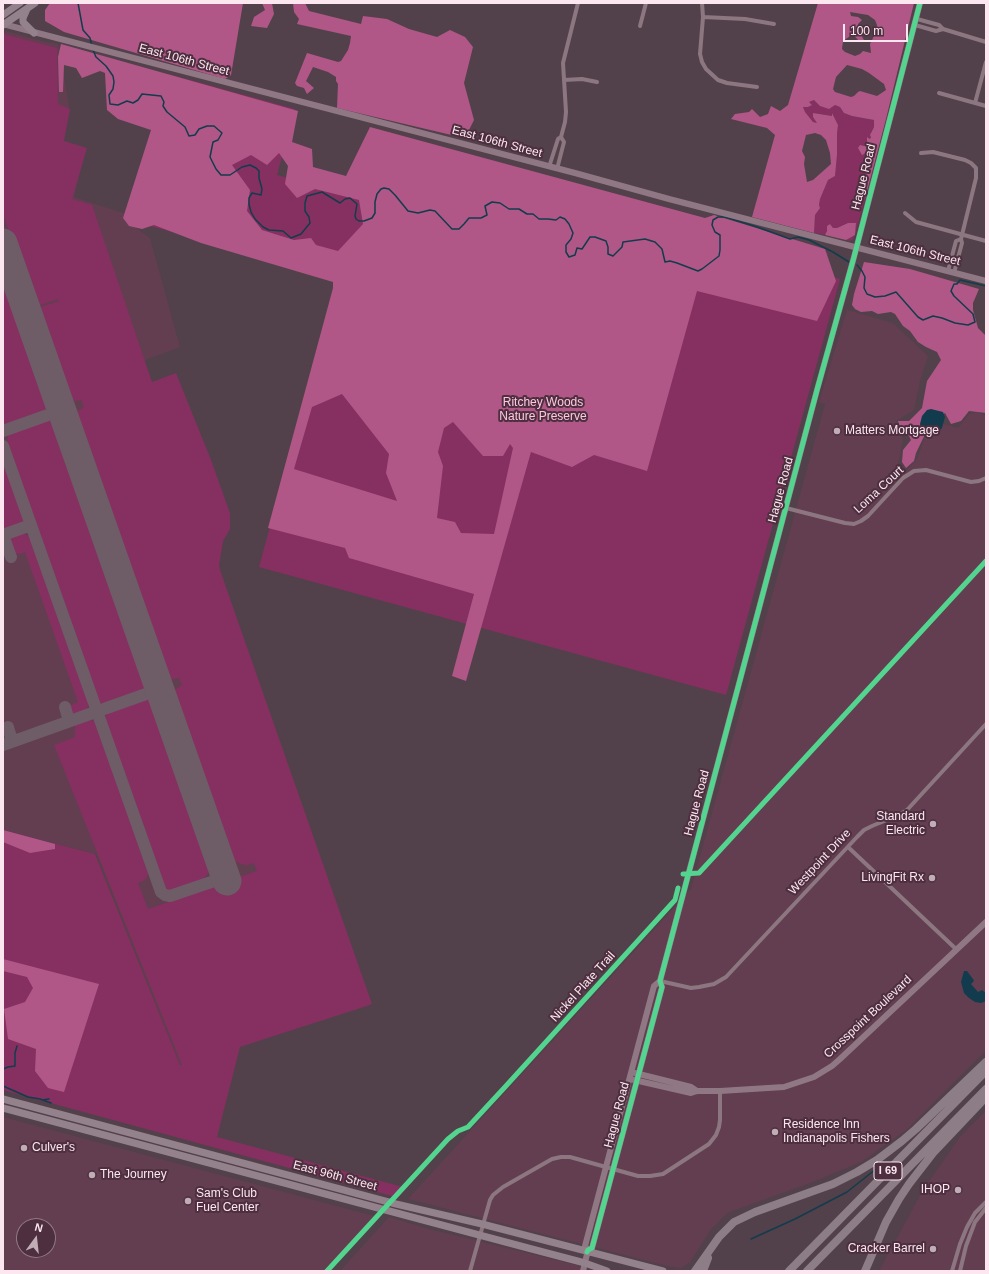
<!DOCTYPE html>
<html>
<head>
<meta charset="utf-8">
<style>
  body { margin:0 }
  #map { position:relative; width:989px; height:1274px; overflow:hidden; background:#52414a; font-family:Arial,sans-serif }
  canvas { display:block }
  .frame { position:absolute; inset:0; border:4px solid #fce7f0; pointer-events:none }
  .north { position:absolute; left:16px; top:1218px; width:40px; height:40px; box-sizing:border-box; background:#4e2f3f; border:1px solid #947986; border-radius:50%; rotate:15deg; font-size:11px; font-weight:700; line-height:16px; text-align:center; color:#fce7f0 }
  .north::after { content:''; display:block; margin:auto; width:14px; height:18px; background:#c0adb6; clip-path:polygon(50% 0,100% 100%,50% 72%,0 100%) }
  .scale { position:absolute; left:843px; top:24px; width:65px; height:18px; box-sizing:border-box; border:2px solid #fce7f0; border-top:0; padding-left:5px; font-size:12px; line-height:14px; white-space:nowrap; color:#fce7f0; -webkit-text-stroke:3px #4e2f3f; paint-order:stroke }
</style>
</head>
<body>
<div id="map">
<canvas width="989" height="1274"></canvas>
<div class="frame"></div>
<div class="north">N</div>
<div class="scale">100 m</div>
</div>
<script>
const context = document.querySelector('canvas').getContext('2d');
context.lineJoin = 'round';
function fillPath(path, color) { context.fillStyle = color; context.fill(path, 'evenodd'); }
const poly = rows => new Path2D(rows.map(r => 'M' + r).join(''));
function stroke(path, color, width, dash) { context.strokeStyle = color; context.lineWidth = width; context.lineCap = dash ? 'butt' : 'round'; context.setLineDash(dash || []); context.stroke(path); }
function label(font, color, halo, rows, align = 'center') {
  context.font = font + ' Arial,sans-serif'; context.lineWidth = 4; context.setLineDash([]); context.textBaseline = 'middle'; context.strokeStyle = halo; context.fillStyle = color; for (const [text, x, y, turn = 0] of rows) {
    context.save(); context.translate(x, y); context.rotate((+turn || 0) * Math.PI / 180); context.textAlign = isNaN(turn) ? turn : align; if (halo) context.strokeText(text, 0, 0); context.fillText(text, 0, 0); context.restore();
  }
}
fillPath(poly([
  [6,31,42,41,58,44,70,111,62,142,86,149,74,197,126,214,127,221,150,238,180,347,143,361,369,1006,180,1065,96,854,3,830,3,34],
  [847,310,893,323,928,356,920,381,914,410,896,421,903,439,898,466,906,471,917,459,926,434,937,422,958,428,969,414,977,412,986,416,986,1050,906,1130,861,1162,810,1183,727,1213,711,1229,690,1262,681,1268,667,1266,408,1199,691,889,825,404,819,402],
  [986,1111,986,1271,879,1271,923,1190,960,1137],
  [3,1117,374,1216,374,1221,327,1271,3,1271],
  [24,1226,48,1226,48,1250,24,1250],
  [389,1217,425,1228,576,1265,590,1271,340,1271]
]), '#623e50');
fillPath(poly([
  [4,34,57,48,58,104,70,109,64,141,87,148,72,199,92,205,152,382,176,373,211,460,230,513,230,529,223,541,219,566,221,573,372,1004,240,1047,217,1137,403,1187,392,1196,3,1090,3,830,95,854,180,1065,182,1065,54,745,75,737,75,724,87,719,94,721,97,724,149,870,147,877,143,881,138,883,148,909,257,871,254,863,247,865,241,864,233,860,230,857,173,696,175,690,182,685,179,678,171,679,166,675,75,418,76,412,84,407,81,400,75,401,67,396,37,310,37,308,59,301,58,299,37,306,35,305,3,214,3,35],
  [168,74,295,109,277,175,354,196,373,128,828,253,822,274,840,279,726,695,259,567,338,277,128,220],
  [814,100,820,106,835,105,840,107,844,113,852,116,874,120,874,127,871,132,871,137,870,139,868,137,867,144,864,146,866,153,867,156,867,161,868,165,864,188,865,199,855,234,853,239,850,241,846,240,855,232,856,224,848,223,837,228,833,228,830,224,827,226,827,231,825,235,814,233,815,215,820,208,819,205,820,199,828,180,835,176,837,155,837,134,838,125,832,113,832,116,813,113,817,123,813,122,805,112,803,107,808,107,812,105,809,102],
  [3,273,48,402,47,409,43,413,8,425,3,424],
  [47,420,51,421,57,426,147,683,147,687,145,690,107,704,102,704,97,700,7,443,8,436,11,432],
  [3,457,24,518,21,525,3,531],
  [22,533,27,535,31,538,89,701,87,709,76,715,71,714,69,709,71,705,78,702,25,552,19,554,15,553,10,542,11,539,12,537],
  [143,699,150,700,154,703,210,862,209,872,202,881,172,891,168,890,162,884,105,721,105,717,109,712]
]), '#853061');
fillPath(poly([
  [50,3,243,3,231,75,225,79,64,32,45,21,45,10],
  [262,3,272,3,274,14,267,28,251,26,254,17,265,10],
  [293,3,305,3,309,11,361,24,363,16,387,19,409,29,437,37,450,30,465,37,473,47,464,83,474,120,466,136,460,137,337,108,338,84,336,81,336,77,328,72,313,67,306,81,314,88,307,94,304,88,297,86,295,83,307,53,338,62,341,61,348,50,350,43,351,36,297,24,299,19,294,12],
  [818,3,914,3,886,119,865,199,864,188,868,165,865,160,867,156,866,153,862,155,858,148,860,145,864,146,867,144,867,137,870,139,871,137,870,135,874,127,874,120,852,116,844,113,840,107,835,105,829,109,820,106,814,100,809,102,812,105,808,107,803,107,805,112,813,122,817,123,813,117,813,113,832,116,832,113,838,125,837,134,837,155,835,176,828,180,820,199,819,205,820,208,815,215,814,233,752,217,775,135,767,128,731,119,735,114,749,112,752,109,760,117,768,114,771,106,780,111,788,105],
  [850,12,868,15,875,20,877,25,876,32,870,44,871,53,863,51,860,54,855,56,845,52,842,49,843,41,853,34,858,40,864,40,861,35,857,32,858,24,862,20,858,17,851,16],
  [847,65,862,69,869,73,884,84,886,90,877,96,860,91,858,92,854,96,851,97,835,92,833,89,836,77],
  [815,133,821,135,826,140,830,153,831,164,813,180,807,182,804,164,805,157,802,151,806,135],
  [61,44,298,111,292,142,312,149,313,167,346,176,370,127,705,218,714,215,825,249,836,281,817,321,697,291,647,471,594,455,572,467,531,452,466,681,452,676,474,594,349,558,345,548,268,528,333,288,333,282,201,243,154,225,142,229,129,226,123,218,151,130,118,119,107,110,105,73,100,71,82,78,76,68,64,65,63,92,59,92,58,57],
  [279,153,288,166,285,184,297,198,315,189,359,200,363,224,338,251,316,245,311,238,294,240,262,230,247,211,250,190,232,165,251,155,267,165],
  [342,394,389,454,386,473,397,501,294,469,312,407],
  [453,422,483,456,503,456,510,444,513,448,494,534,461,533,455,522,437,518,443,466,438,452,444,428],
  [848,223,856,223,855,235,846,240,825,235,827,231,827,226,830,224,833,228,837,228],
  [864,262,910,269,979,289,973,303,973,310,978,328,986,336,986,413,969,411,961,421,951,424,945,413,931,422,916,453,914,461,906,468,902,462,903,450,911,440,909,436,902,434,898,421,909,421,922,408,927,381,941,360,937,352,926,347,918,342,910,331,903,326,895,314,891,312,878,314,872,311,861,312,855,309,852,305,854,294],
  [3,830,55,844,55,849,30,853,3,842],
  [3,959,99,984,64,1092,48,1088,35,1071,36,1049,8,1039,4,1009,25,1002,33,988,27,977,3,971]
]), '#b05787');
fillPath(poly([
  [931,409,943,412,945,417,942,428,937,433,927,433,921,431,920,424,922,416,927,410],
  [964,971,967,971,973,979,974,981,971,984,978,992,982,990,986,993,986,1001,981,1003,975,1002,969,998,964,993,961,982]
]), '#123c4d');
stroke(poly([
  [78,3,83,30,90,38,92,46],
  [93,50,96,57,106,66,113,76,114,82,113,89,109,95,110,104,118,105,127,101,133,103,138,100,142,94,161,96,164,102,163,106,167,112,185,127,189,136,195,135,199,129,207,126,214,126,222,133,218,140,213,142,210,157,216,169,221,175,230,175,242,167,250,165,256,168,259,171,259,178,262,189,261,195,252,193,249,198,249,204,251,212,255,219,263,227,269,230,283,231,291,238,301,234,310,223,309,217,305,211,305,203,307,196,322,192,340,203,345,199,350,198,357,204,355,216,356,219,359,221,364,221,372,218,375,213,375,202,377,194,381,189,384,188,389,189,395,195,408,211,418,213,430,210,435,211,452,229,459,229,464,224,469,218,481,218,487,215,485,206,492,202,500,203,509,209,519,209,527,214,533,214,539,219,548,219,556,220,560,217,565,219,569,224,573,233,571,239,566,245,566,252,569,257,575,255,577,248,582,249,590,237,595,237,606,241,608,247,608,254,613,256,622,247,623,242,645,239,655,242,662,249,665,262,670,261,677,263,698,271,702,269,719,256,720,250,720,235,715,232,712,225,713,220,718,217,725,217,757,227,790,239,798,237,809,240,833,252,849,262],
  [857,265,862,271,865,277,864,288,867,294,875,297,885,296,896,292,918,317,923,320,933,316,942,318,955,323,968,325,975,322,973,314,954,296,951,291,954,284,957,284,960,280,986,286],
  [3,1069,8,1067,15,1066,15,1053,17,1046],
  [3,1086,28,1097,40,1099,51,1103],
  [42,1100,49,1099],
  [751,1239,795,1219,847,1192,876,1169]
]), '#123c4d', 1.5);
stroke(poly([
  [3,431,62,410],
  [3,446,161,892,165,895,170,896,226,877],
  [3,535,31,525],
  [3,535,11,557],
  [65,707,69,721],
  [8,727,12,741],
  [3,745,160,689]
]), '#6e5c66', 12);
stroke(poly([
  [3,243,227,881]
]), '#6e5c66', 29);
stroke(poly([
  [702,3,703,17,700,54,702,62,706,69,718,80,727,83,757,87],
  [703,17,745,19,774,24],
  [915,25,936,31,943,29,939,25,917,19],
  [640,26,646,3],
  [943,29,986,42],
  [564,80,582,79,597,82],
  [939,93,986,106],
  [975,103,986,62],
  [561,137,565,122,566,112,563,63,578,3],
  [921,153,933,152,965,160,971,163,976,168,976,178,961,239],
  [549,167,558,139,561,137,564,142,557,169],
  [905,213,916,222,986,241],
  [948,271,956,241,961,239,962,243,954,273],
  [786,508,845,523,854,524,861,521,868,516,903,478,914,471,926,470,971,482,979,481,986,478],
  [848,847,957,950],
  [660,981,691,988,699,987,714,984,726,977,857,837,864,830,872,826,899,815,907,810,986,724],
  [470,1271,490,1200,493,1195,503,1187,552,1159,561,1157,570,1157,638,1176,650,1176,663,1174,709,1144,716,1135,719,1127,720,1120,720,1091],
  [952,1271,960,1244,967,1227,975,1213,986,1202],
  [960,1271,966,1246,975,1222,986,1208]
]), '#8c7781', 4);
stroke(poly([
  [3,24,575,173,669,199,986,281],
  [635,1073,691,1087,697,1091],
  [630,1079,691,1093,697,1091,720,1091,784,1087,814,1077,832,1066,840,1059,986,922],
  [588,1250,592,1248,662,987,660,981,817,390,854,257,920,3],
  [583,1271,588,1250,585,1246,654,986,660,981]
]), '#8f7884', 6);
stroke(poly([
  [27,9,23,18,23,22,34,33],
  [3,15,20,3],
  [3,25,35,3],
  [3,1099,396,1204,482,1224,663,1271],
  [3,1108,528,1248,585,1263,607,1271]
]), '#93818b', 7);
stroke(poly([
  [695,1271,719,1237,734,1222,755,1212,833,1184,857,1172,877,1160,902,1141,916,1129,986,1062],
  [703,1271,708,1258],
  [789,1271,986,1071],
  [807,1271,986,1089],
  [865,1271,886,1222,899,1199,909,1184,933,1153,986,1097]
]), '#8c7d86', 8);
stroke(poly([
  [683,874,699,873,986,561],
  [587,1252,588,1250,592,1248,662,987,660,981,817,390,854,257,920,3],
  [327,1271,448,1139,458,1131,468,1127,505,1087,675,900,678,888]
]), '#53d58f', 5);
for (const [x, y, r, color] of [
  [837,431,4,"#c0adb6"],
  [933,824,4,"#c0adb6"],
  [932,878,4,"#c0adb6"],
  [775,1132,4,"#c0adb6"],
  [24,1148,4,"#c0adb6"],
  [92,1175,4,"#c0adb6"],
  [958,1190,4,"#c0adb6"],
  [188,1201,4,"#c0adb6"],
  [933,1249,4,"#c0adb6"]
]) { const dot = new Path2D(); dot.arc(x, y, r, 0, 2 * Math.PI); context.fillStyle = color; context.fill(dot); stroke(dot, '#4e2f3f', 1.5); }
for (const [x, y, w] of [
  [888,1171,28]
]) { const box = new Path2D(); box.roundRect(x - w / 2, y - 9, w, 18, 3); context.fillStyle = '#4e2f3f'; context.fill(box); stroke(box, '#fce7f0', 1); }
label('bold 11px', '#fce7f0', null, [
  ["I 69",888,1171]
]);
label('12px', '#fce7f0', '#4e2f3f', [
  ["East 106th Street",184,60,15],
  ["East 106th Street",497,142,15],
  ["Hague Road",864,177,-76],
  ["East 106th Street",915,251,14],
  ["Hague Road",781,490,-75],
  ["Loma Court",879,490,-43],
  ["Hague Road",697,803,-75],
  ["Westpoint Drive",820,862,-47],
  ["Nickel Plate Trail",583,987,-48],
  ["Crosspoint Boulevard",868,1017,-43],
  ["Hague Road",617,1115,-75],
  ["East 96th Street",335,1176,15]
]);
label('12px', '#fec8e1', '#4e2f3f', [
  ["Ritchey Woods",543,403],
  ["Nature Preserve",543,417]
]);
label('12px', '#fce7f0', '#4e2f3f', [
  ["Matters Mortgage",845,431],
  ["Standard",925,817,"right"],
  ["Electric",925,831,"right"],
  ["LivingFit Rx",924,878,"right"],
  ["Residence Inn",783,1125],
  ["Indianapolis Fishers",783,1139],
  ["Culver's",32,1148],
  ["The Journey",100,1175],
  ["IHOP",950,1190,"right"],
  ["Sam's Club",196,1194],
  ["Fuel Center",196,1208],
  ["Cracker Barrel",925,1249,"right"]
], 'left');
</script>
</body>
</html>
